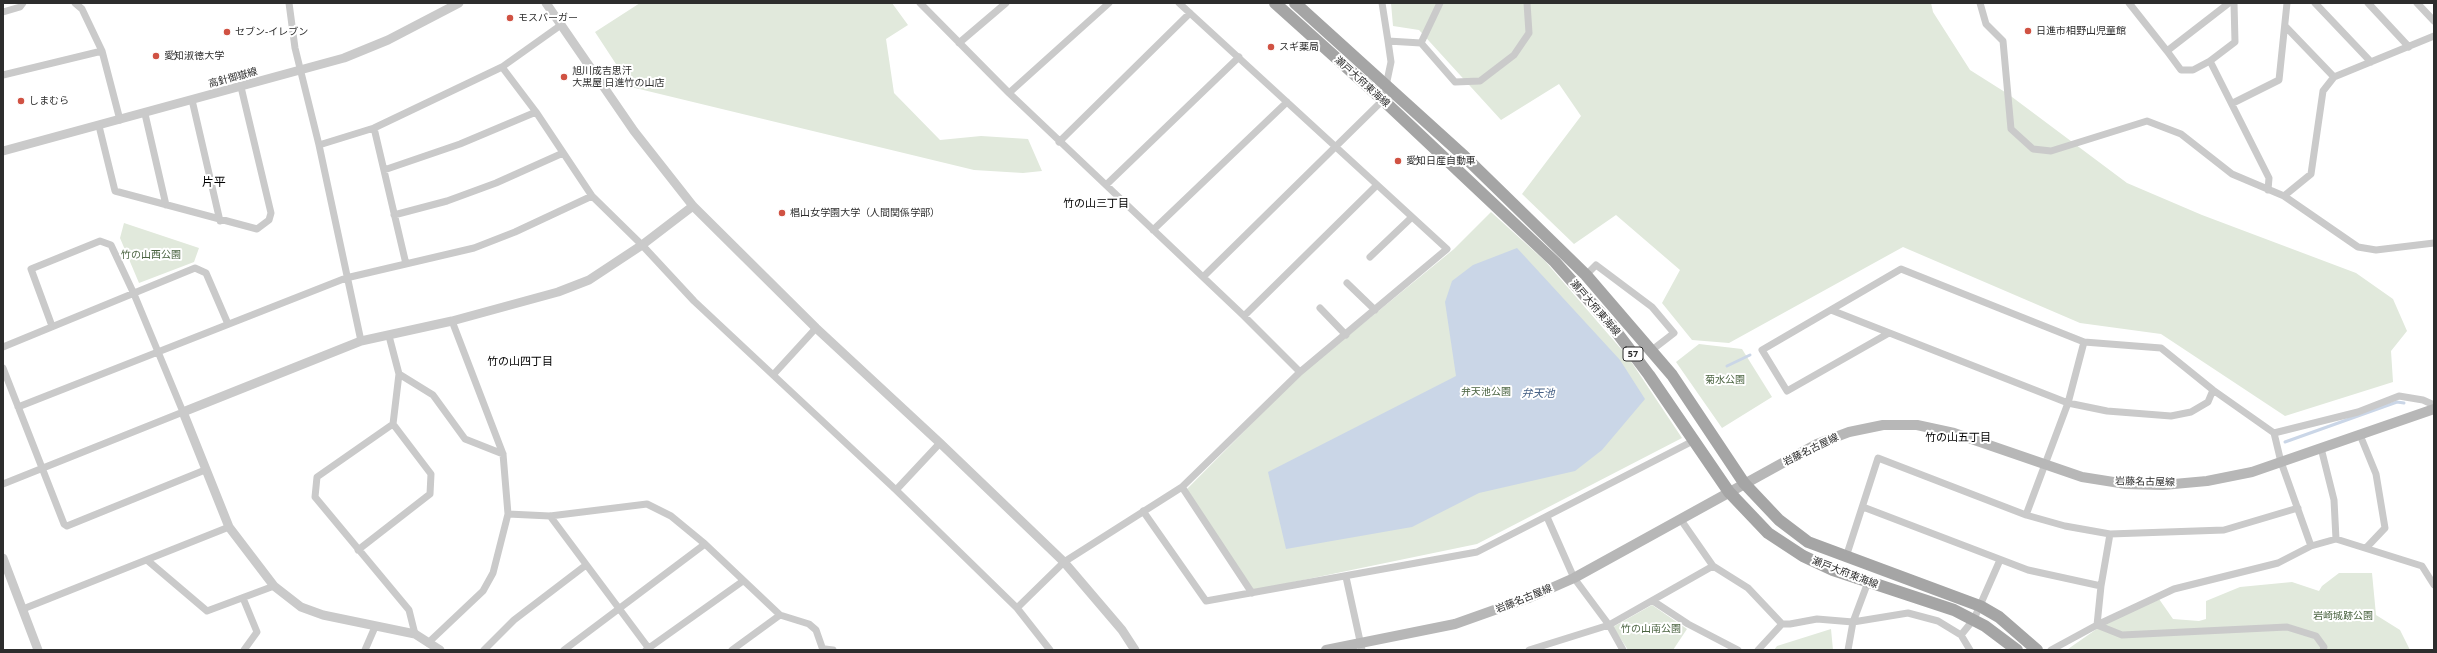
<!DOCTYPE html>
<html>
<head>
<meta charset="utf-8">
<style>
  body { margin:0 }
  #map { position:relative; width:2437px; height:653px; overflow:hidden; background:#fff; font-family:"Open Sans",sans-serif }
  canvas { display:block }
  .frame { position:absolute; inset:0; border:4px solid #2d2d2d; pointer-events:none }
</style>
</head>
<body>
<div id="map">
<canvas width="2437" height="653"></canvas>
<div class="frame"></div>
</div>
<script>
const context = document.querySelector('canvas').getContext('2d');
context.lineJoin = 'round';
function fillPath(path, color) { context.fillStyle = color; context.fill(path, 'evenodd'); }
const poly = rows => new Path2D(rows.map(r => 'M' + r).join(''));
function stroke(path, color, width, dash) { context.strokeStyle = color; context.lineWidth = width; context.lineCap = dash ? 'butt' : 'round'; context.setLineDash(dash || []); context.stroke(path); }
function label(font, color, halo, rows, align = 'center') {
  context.font = font + ' "Open Sans","Noto Sans JP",sans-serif'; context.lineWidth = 4; context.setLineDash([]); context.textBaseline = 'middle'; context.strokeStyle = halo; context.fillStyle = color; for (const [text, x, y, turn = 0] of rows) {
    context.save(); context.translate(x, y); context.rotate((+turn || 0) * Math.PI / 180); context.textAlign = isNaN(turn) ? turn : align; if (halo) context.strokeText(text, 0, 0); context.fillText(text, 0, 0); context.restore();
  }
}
fillPath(poly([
  [640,3,892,3,908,25,886,39,894,93,940,140,981,136,1028,139,1042,171,1023,173,974,170,631,87,595,32],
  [1391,3,1931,3,1933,12,1970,70,2008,94,2127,183,2202,215,2356,273,2393,299,2407,331,2391,351,2393,382,2285,416,2161,334,2080,323,1903,247,1729,343,1692,340,1662,303,1680,270,1616,215,1574,244,1522,194,1581,116,1559,84,1501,120,1419,30,1393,26],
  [1491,212,1545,261,1628,357,1682,438,1477,544,1250,591,1186,490,1299,376,1454,249],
  [124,223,199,248,194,262,139,283,120,238],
  [1699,344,1742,349,1772,397,1722,428,1676,362],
  [2339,573,2372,573,2376,615,2400,630,2410,650,2068,649,2101,626,2159,599,2173,619,2199,621,2206,619,2206,601,2240,587,2292,582,2319,591,2322,586],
  [1652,605,1687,629,1673,650,1628,650,1613,627],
  [1831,629,1833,650,1774,650,1777,646]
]), '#e1e9dc');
fillPath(poly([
  [1517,248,1620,360,1645,399,1602,450,1575,471,1479,493,1412,527,1286,549,1268,472,1456,376,1445,302,1452,281,1473,265]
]), '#cad6e7');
stroke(poly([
  [1727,366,1750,355],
  [2285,442,2397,402,2404,403]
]), '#cad6e7', 3);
stroke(poly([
  [75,3,82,9,102,51,120,120],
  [289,3,295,48,319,145,361,341],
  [920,3,1009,93,1244,316,1300,372],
  [1382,3,1388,41],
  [1980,3,1986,24,2003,41,2011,129,2033,149,2051,151,2147,121,2181,134,2232,174,2284,196,2358,247,2376,250,2434,243],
  [2129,3,2167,51,2229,3],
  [2315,3,2371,62],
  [2368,3,2409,47],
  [2417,3,2434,21],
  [3,12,20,7,23,3],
  [2285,26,2334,77],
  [959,43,1006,3],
  [1421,43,1440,3],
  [2167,51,2181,70,2193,70,2210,61,2235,42,2234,3],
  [2210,61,2269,178,2268,190],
  [502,67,536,112,592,196,642,245,694,301,896,490,1017,608,1050,650],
  [3,75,102,51],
  [1009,93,1109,3],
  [192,100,220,221],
  [2233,103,2279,80,2287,3],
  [145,114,166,205],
  [99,126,115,191,257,229,269,220,271,213,241,87],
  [374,128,406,264],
  [1059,142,1190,13],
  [319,145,374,128,502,67,561,25],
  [384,170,460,144,536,112],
  [1106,185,1239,57],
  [2284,196,2311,174,2323,91,2334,77,2434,36],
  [394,215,447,201,496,183,563,153],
  [1153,230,1287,102],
  [1370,257,1412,217],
  [1586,275,1596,265,1652,307,1674,333,1652,350],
  [1203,277,1383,100,1391,62,1388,41,1421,43,1455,82,1480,81,1514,55,1529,33,1527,3],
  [1347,283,1375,310],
  [1320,308,1346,335],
  [1831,310,2068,403,2107,411,2171,416,2191,412,2208,402,2213,390],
  [1244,316,1377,185],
  [1889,333,1787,391,1762,350,1901,269,2084,342,2161,348,2213,390,2274,433,2281,462,2311,546],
  [389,336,399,374,433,395,465,439,503,454],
  [3,347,195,268,206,273,228,324],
  [3,368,64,524,67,526,205,470],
  [399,374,393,424,317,477,315,497,409,610,415,634],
  [773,375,816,328],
  [18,407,346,278,474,248,515,232,592,196],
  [2274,433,2358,412,2399,396,2423,400,2434,405],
  [2360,435,2376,474,2385,528,2366,548],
  [2321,448,2334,500,2336,539],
  [3,484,183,412,134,294,111,245,100,241,31,269,52,326],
  [1182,487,1252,593],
  [896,490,940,443],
  [1863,507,2028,570,2101,586],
  [1143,511,1206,601,1477,552,1693,441],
  [508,514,550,516,647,504,671,516,705,544,780,615,809,624,816,630,823,650],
  [2026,515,2068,403,2084,342],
  [550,516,650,650],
  [1547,517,1574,578,1609,625,1623,650],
  [1681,520,1713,566,1748,588,1782,624],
  [358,550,430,494,431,474,393,424],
  [1846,557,1878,458,2026,515,2065,526,2110,534,2224,530,2298,508],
  [147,560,207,611,274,586],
  [1346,577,1362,650],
  [243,598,257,632,244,650],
  [1653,601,1688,624,1738,650],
  [1017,608,1064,562,1182,487,1300,372,1447,249,1179,3],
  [23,609,229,527],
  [2097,625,2122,635,2287,627,2316,636,2324,647,2323,650],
  [2097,625,2101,586,2110,534],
  [1961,635,1970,650],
  [428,643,483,591,493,573,508,514,503,454,452,321],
  [825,649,833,650],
  [365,650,375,627],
  [484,650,514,620,586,565],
  [564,650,705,544],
  [646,650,743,581],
  [732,650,780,615],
  [1529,650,1609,625,1713,566],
  [1758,650,1782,624,1790,624,1817,619,1853,622,1908,613,1938,621,1961,635,1974,619,2000,560],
  [1848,650,1853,622,1868,582],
  [2051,650,2097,625,2174,589,2278,563,2311,546,2336,539,2422,566,2434,585]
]), '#cacaca', 7);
stroke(poly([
  [546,3,634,131,693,206,816,328,940,443,1064,562,1122,630,1135,650],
  [3,151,344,58,388,40,459,3],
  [3,558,38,650],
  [440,650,415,634,323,615,301,607,274,586,229,527,183,412,361,341,452,321,558,292,589,280,642,245,693,206]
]), '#cacaca', 9);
stroke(poly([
  [1326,650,1455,624,1531,597,1574,578,1817,444,1849,432,1883,425,1917,425,1954,433,2082,477,2126,484,2163,485,2207,481,2252,472,2434,409]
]), '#b7b7b7', 10);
stroke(poly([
  [1275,3,1383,100,1555,262,1612,326,1649,375,1729,492,1768,533,1803,556,1833,570,1954,610,1985,626,2017,650],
  [1295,3,1465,157,1586,275,1672,375,1744,483,1779,520,1808,542,1980,606,1999,617,2037,650]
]), '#a5a5a5', 12);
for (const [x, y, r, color] of [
  [510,18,4,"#d05243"],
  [2028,31,4,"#d05243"],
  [227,32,4,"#d05243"],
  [1271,47,4,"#d05243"],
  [156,56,4,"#d05243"],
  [564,77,4,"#d05243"],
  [21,101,4,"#d05243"],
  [1398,161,4,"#d05243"],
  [782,213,4,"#d05243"]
]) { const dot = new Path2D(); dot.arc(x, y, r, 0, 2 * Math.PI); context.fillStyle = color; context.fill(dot); stroke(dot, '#fff', 1.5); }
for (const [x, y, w] of [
  [1633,354,20]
]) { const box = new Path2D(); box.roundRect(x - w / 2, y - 7, w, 14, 3); context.fillStyle = '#fff'; context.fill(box); stroke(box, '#2d2d2d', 1); }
label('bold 9px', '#2d2d2d', null, [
  ["57",1633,354]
]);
label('10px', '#2d2d2d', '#fff', [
  ["モスバーガー",518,18],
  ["日進市相野山児童館",2036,31],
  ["セブン-イレブン",235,32],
  ["スギ薬局",1279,47],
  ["愛知淑徳大学",164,56],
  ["旭川成吉思汗",572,71],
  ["大黒屋 日進竹の山店",572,83],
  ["しまむら",29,101],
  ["愛知日産自動車",1406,161],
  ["椙山女学園大学（人間関係学部）",790,213]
], 'left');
label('10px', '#2d2d2d', '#fff', [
  ["高針御嶽線",233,78,-15],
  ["瀬戸大府東海線",1362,82,42],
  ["瀬戸大府東海線",1595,308,49],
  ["岩藤名古屋線",1811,450,-26],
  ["岩藤名古屋線",2145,482,1],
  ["瀬戸大府東海線",1845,573,21],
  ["岩藤名古屋線",1524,599,-22]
]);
label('10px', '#4a6340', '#fff', [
  ["竹の山西公園",151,255],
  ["菊水公園",1725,380],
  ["弁天池公園",1486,392],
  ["岩崎城跡公園",2343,616],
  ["竹の山南公園",1651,629]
]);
label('11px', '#000', '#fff', [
  ["竹の山三丁目",1096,204],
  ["竹の山四丁目",520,362],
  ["竹の山五丁目",1958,438]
]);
label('italic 11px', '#456085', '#fff', [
  ["弁天池",1538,394]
]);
label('12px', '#000', '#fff', [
  ["片平",214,183]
]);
</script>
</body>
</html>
